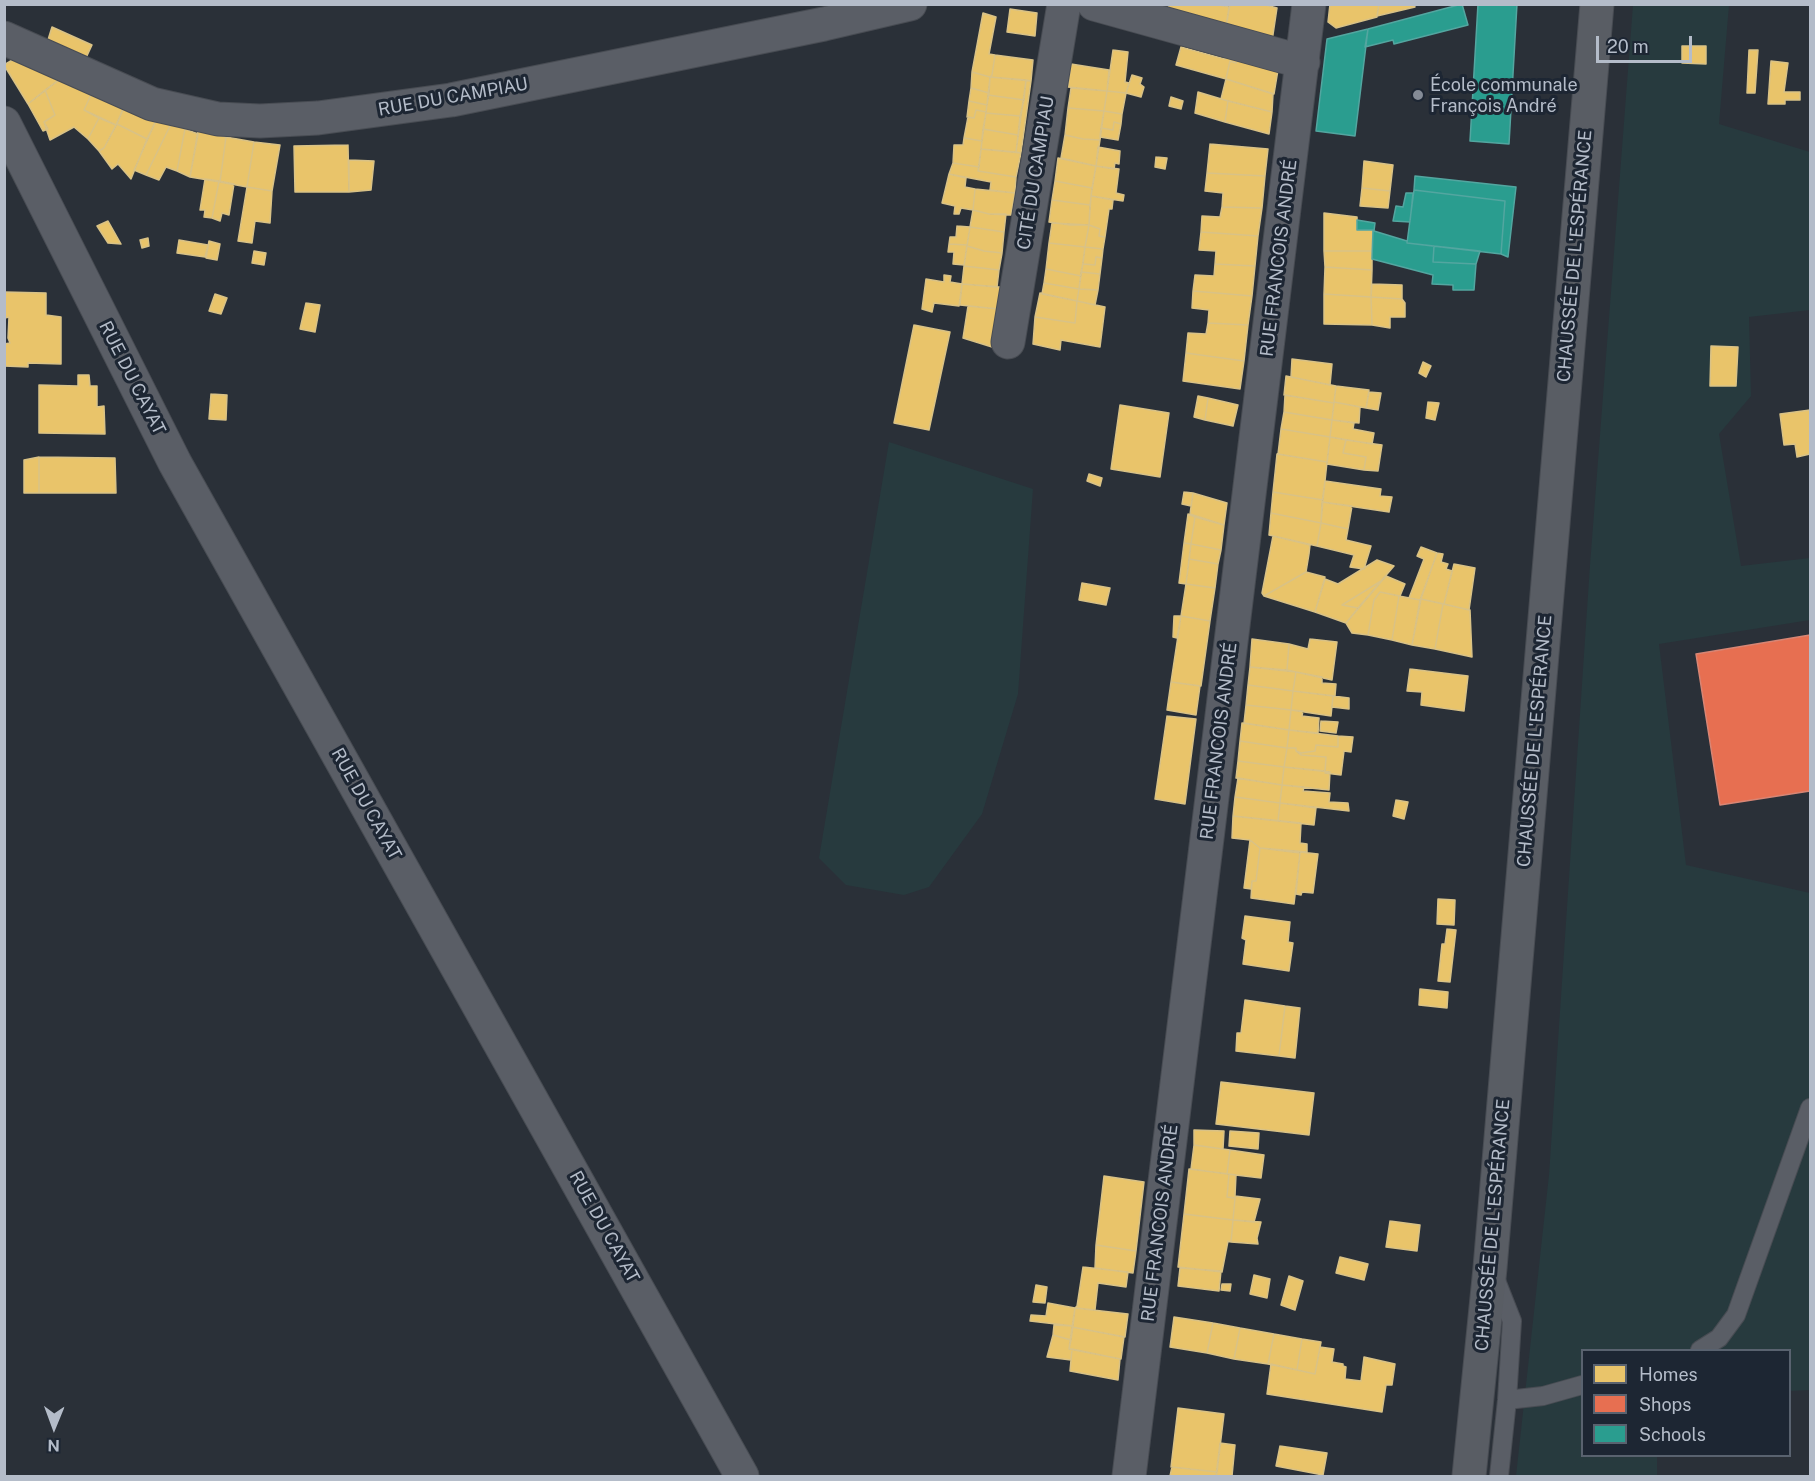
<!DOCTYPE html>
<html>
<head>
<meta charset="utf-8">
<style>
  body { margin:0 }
  #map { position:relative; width:1815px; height:1481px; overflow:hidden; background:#2a3038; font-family:"Public Sans",sans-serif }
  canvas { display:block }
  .frame { position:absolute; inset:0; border:6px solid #b4bcc9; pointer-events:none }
  .legend { position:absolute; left:1581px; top:1349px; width:210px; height:108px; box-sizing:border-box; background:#1d2633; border:2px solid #59626f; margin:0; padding:8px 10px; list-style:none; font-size:18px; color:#b4bcc9 }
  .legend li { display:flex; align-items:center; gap:12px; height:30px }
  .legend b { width:30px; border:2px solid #59626f }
  .north { position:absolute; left:24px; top:1397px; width:60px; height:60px; -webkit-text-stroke:4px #1d2633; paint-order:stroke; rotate:181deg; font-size:16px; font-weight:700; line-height:24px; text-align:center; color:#b4bcc9 }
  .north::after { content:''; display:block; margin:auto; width:21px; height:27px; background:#b4bcc9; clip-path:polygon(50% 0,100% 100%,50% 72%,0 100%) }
  .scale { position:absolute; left:1596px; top:36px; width:96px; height:27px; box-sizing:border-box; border:3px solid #b4bcc9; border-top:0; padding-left:8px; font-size:18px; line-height:21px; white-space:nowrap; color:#b4bcc9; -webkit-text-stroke:4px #1d2633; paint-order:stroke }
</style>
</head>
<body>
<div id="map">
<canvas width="1815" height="1481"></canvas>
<div class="frame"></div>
<ul class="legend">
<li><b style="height:16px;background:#e9c46a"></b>Homes</li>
<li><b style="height:16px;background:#e76f51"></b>Shops</li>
<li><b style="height:16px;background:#2a9d8f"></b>Schools</li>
</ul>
<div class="north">N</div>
<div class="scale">20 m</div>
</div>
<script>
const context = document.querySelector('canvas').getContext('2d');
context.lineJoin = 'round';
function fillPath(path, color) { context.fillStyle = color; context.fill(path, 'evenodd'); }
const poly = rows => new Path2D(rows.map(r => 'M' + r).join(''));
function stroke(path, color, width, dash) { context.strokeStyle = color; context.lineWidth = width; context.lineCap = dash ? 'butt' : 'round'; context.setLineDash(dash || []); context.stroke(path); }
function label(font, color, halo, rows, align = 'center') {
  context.font = font + ' "Public Sans",sans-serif'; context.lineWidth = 6; context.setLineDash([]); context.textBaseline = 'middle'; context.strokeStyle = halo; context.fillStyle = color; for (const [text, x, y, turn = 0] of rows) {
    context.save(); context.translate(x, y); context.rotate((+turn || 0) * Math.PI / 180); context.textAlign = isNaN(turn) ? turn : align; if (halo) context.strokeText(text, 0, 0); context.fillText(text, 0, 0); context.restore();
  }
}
fillPath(poly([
  [1633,5,1729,5,1719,124,1810,152,1810,310,1749,317,1751,396,1719,434,1741,566,1810,558,1810,620,1659,644,1686,865,1810,893,1810,1390,1790,1391,1790,1350,1582,1350,1582,1456,1657,1456,1657,1476,1516,1476,1549,1175,1590,565],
  [889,442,1033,489,1018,694,982,814,929,887,904,895,846,885,819,858]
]), '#273a3e');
const homes = poly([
  [1169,4,1214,4,1229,7,1225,33,1166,17,1169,4],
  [1230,4,1262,4,1277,8,1271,48,1225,33,1230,4],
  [1330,4,1379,4,1377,17,1336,28,1328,22,1330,4],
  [1379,4,1414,4,1415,7,1377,16,1379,4],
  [1010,9,1037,13,1035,36,1007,32,1010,9],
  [983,13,996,17,989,54,995,55,992,75,990,77,972,72,983,13],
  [52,27,92,45,85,60,47,43,52,27],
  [1682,46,1706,46,1706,64,1682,63,1682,46],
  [1181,47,1225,59,1227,49,1240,54,1236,63,1230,61,1226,79,1176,65,1181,47],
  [1113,50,1128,52,1125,82,1129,83,1126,93,1107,91,1113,50],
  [1749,50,1758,50,1755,93,1747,93,1749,50],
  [1240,52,1278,70,1274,94,1226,79,1230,61,1236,63,1240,52],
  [24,53,68,73,28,104,4,65,24,53],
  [995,55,1033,60,1031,81,990,77,992,75,995,55],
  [1771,61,1788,63,1784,92,1800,92,1800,100,1785,100,1785,104,1768,104,1771,61],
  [1071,64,1109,70,1107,91,1068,87,1071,64],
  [972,72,990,77,989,93,971,88,972,72],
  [68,73,95,86,84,110,99,118,88,139,74,127,50,140,44,122,55,115,45,90,68,73],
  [1132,75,1142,78,1140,84,1144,87,1141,97,1126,93,1132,75],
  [990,77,1026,80,1024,100,988,95,990,77],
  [1226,79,1273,94,1272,112,1221,99,1226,79],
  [1026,80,1031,81,1021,153,1016,152,1026,80],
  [95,86,127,100,116,125,84,110,95,86],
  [971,88,989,93,987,105,969,101,971,88],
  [1071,88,1107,91,1104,111,1068,108,1071,88],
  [45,90,55,115,44,122,48,129,43,131,28,104,45,90],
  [1107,91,1126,93,1122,114,1104,111,1107,91],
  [1198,92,1228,101,1225,122,1195,113,1198,92],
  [988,95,1024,100,1020,116,986,113,988,95],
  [1171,97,1183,101,1181,109,1169,106,1171,97],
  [127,100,159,114,147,139,117,124,127,100],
  [969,101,987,105,986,112,976,110,974,118,967,117,969,101],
  [1228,101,1272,112,1269,134,1225,122,1228,101],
  [1068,108,1104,111,1100,140,1083,139,1065,135,1068,108],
  [976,110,986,112,982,141,964,138,968,117,974,118,976,110],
  [1104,111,1122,114,1121,124,1114,122,1113,130,1101,128,1104,111],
  [986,113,1020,116,1018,135,983,129,986,113],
  [159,114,172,122,146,175,134,170,159,114],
  [99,118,116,125,104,148,99,151,88,139,99,118],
  [172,122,185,129,177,171,166,167,159,180,146,175,172,122],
  [1114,122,1121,124,1118,140,1100,137,1101,128,1113,130,1114,122],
  [117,124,147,139,131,179,118,164,112,169,99,151,104,148,117,124],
  [185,129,198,134,190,177,177,171,185,129],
  [983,129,1018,135,1016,152,981,149,983,129],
  [198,131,226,137,220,182,190,177,198,131],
  [1065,135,1083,139,1100,140,1096,166,1061,158,1065,135],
  [226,137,254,142,247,187,220,182,226,137],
  [964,138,982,141,979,167,953,163,954,145,963,145,964,138],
  [254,142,280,145,272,191,247,187,254,142],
  [1210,144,1268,149,1265,176,1207,173,1210,144],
  [348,145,349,192,295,192,294,146,348,145],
  [1098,147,1120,151,1119,164,1115,163,1114,169,1096,166,1098,147],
  [981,149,1021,153,1016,177,978,171,981,149],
  [1156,157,1167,158,1165,169,1155,167,1156,157],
  [1058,158,1096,166,1092,188,1055,181,1058,158],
  [349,160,374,161,371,190,349,192,349,160],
  [1364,161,1393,165,1390,191,1362,188,1364,161],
  [953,163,979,167,978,171,1016,177,1015,193,990,190,991,182,949,174,953,163],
  [1096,166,1119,169,1116,193,1124,195,1123,201,1091,196,1096,166],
  [1207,173,1265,176,1262,208,1222,207,1223,193,1205,191,1207,173],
  [949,174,966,178,965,187,975,189,973,210,961,208,959,214,954,214,955,206,942,203,949,174],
  [205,179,219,181,212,218,204,217,205,210,200,210,205,179],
  [219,181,234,184,229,215,222,213,220,221,212,218,219,181],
  [1055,181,1092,188,1090,205,1052,200,1055,181],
  [247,187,272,191,270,223,255,221,252,243,238,241,247,187],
  [1362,188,1390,191,1388,208,1360,206,1362,188],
  [975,189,1015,193,1011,215,989,214,973,210,975,189],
  [1091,196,1113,200,1112,209,1109,209,1105,237,1099,236,1100,229,1089,225,1091,196],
  [1052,200,1090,205,1089,225,1070,225,1049,222,1052,200],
  [1222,207,1262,208,1258,236,1201,232,1202,216,1220,217,1222,207],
  [973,210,989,214,1006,214,1004,232,970,227,973,210],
  [1324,213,1357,217,1357,230,1373,230,1372,251,1324,251,1324,213],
  [108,221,121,244,108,243,97,226,108,221],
  [1052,223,1089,225,1085,247,1049,243,1052,223],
  [1089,225,1100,229,1099,236,1105,237,1103,249,1085,247,1089,225],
  [957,226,970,227,967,245,949,244,950,237,956,237,957,226],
  [970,227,1004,232,1002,253,984,251,967,246,970,227],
  [1201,232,1258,236,1255,266,1215,264,1216,251,1199,250,1201,232],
  [148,238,149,246,142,248,140,240,148,238],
  [179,240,208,245,205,257,177,253,179,240],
  [209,241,220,244,217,260,206,258,209,241],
  [1049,243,1085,247,1081,276,1046,269,1049,243],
  [949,244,967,245,964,265,953,264,954,252,948,252,949,244],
  [967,246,984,251,1002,253,999,270,964,266,967,246],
  [1085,247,1103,249,1102,258,1096,257,1095,265,1083,264,1085,247],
  [254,251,266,253,264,265,252,263,254,251],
  [1324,251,1372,251,1372,270,1325,267,1324,251],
  [1096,257,1102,258,1100,274,1081,272,1083,264,1095,265,1096,257],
  [1215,264,1255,266,1252,296,1193,291,1195,275,1214,276,1215,264],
  [964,266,999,270,997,287,962,284,964,266],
  [1325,267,1372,270,1371,297,1324,294,1325,267],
  [1046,269,1081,276,1079,289,1044,283,1046,269],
  [1081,272,1100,274,1098,290,1079,289,1081,272],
  [944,275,951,276,950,282,962,284,959,306,934,303,932,312,922,309,926,279,944,282,944,275],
  [1044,283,1079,289,1077,301,1042,294,1044,283],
  [962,284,1001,287,998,309,960,305,962,284],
  [1372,284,1402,285,1402,299,1371,297,1372,284],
  [1079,289,1098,290,1095,305,1077,301,1079,289],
  [1193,291,1252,296,1248,325,1208,323,1209,310,1192,308,1193,291],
  [5,292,46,293,46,315,61,317,61,364,28,363,28,367,4,366,4,344,10,343,8,338,9,317,5,318,5,292],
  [1040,293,1077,301,1075,323,1035,317,1040,293],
  [215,294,227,298,221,314,209,311,215,294],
  [1324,294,1371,297,1372,325,1324,324,1324,294],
  [1371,297,1402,299,1405,303,1405,317,1390,317,1390,328,1372,325,1371,297],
  [1077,301,1105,307,1100,347,1061,340,1060,350,1033,344,1035,317,1075,323,1077,301],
  [306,303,320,305,315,332,300,329,306,303],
  [968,306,998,309,992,347,963,338,968,306],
  [1208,323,1248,325,1244,361,1186,353,1188,333,1206,334,1208,323],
  [914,325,950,332,929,430,894,423,914,325],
  [1711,346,1738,347,1736,386,1710,386,1711,346],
  [1186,353,1244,361,1240,389,1183,381,1186,353],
  [1292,359,1332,364,1330,385,1291,377,1292,359],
  [1423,362,1431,366,1426,377,1419,373,1423,362],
  [78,375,89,375,90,386,97,386,97,407,104,406,105,434,39,433,39,385,78,386,78,375],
  [1286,376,1336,386,1334,403,1284,395,1286,376],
  [1336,386,1369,390,1366,408,1334,402,1336,386],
  [1369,392,1381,393,1378,410,1366,408,1369,392],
  [211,394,227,395,226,420,209,419,211,394],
  [1285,395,1334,403,1332,420,1284,412,1285,395],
  [1198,396,1208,398,1205,420,1194,417,1198,396],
  [1208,398,1238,405,1233,426,1205,420,1208,398],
  [1334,402,1360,407,1359,423,1332,420,1334,402],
  [1428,402,1439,403,1435,420,1426,418,1428,402],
  [1120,405,1169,413,1160,477,1111,469,1120,405],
  [1810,410,1810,454,1797,457,1795,444,1784,445,1780,414,1810,410],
  [1284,412,1332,420,1330,437,1281,429,1284,412],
  [1332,420,1354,423,1353,429,1374,433,1372,444,1330,437,1332,420],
  [1281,429,1330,437,1327,462,1278,454,1281,429],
  [1330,437,1346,440,1343,453,1366,457,1364,470,1327,464,1330,437],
  [1346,440,1382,445,1378,471,1364,470,1366,457,1343,453,1346,440],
  [1277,454,1327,462,1323,500,1273,492,1277,454],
  [39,457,39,493,24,493,24,460,39,457],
  [39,457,115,458,116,493,39,493,39,457],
  [1089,474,1102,478,1100,486,1087,481,1089,474],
  [1325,481,1381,489,1380,496,1392,497,1389,512,1322,502,1325,481],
  [1184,492,1193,493,1191,506,1182,504,1184,492],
  [1273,492,1323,500,1321,523,1271,513,1273,492],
  [1193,493,1227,503,1224,525,1190,514,1193,493],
  [1322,502,1352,506,1348,529,1321,523,1322,502],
  [1271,513,1321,523,1317,546,1269,535,1271,513],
  [1188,514,1195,517,1191,544,1184,543,1188,514],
  [1195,517,1224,525,1221,550,1191,544,1195,517],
  [1321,523,1348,529,1346,540,1371,546,1364,569,1350,567,1354,555,1317,546,1321,523],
  [1273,536,1310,545,1309,554,1306,572,1264,596,1262,593,1273,536],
  [1184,543,1191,544,1186,584,1179,583,1184,543],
  [1191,544,1221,550,1218,564,1189,559,1191,544],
  [1421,547,1437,553,1420,600,1409,598,1424,559,1417,556,1421,547],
  [1437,553,1443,554,1441,562,1448,564,1446,569,1452,571,1444,604,1421,599,1437,553],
  [1189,559,1218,564,1215,588,1186,584,1189,559],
  [1377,560,1394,566,1381,581,1342,605,1358,608,1346,623,1315,612,1325,579,1338,584,1377,560],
  [1454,564,1475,568,1469,610,1444,604,1454,564],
  [1306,572,1325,577,1315,612,1264,596,1306,572],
  [1386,576,1405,584,1400,596,1380,592,1374,600,1368,635,1352,633,1346,623,1386,576],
  [1381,581,1358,608,1342,605,1381,581],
  [1082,583,1110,588,1106,605,1079,600,1082,583],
  [1186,584,1215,588,1210,621,1181,616,1186,584],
  [1380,592,1399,596,1392,640,1368,635,1374,600,1380,592],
  [1399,596,1420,600,1412,645,1392,640,1399,596],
  [1421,599,1443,604,1435,649,1412,645,1421,599],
  [1443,604,1470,610,1472,657,1435,649,1443,604],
  [1174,616,1181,616,1177,638,1173,637,1174,616],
  [1181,616,1210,621,1201,686,1171,682,1181,616],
  [1252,639,1289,644,1287,670,1250,667,1252,639],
  [1310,639,1337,642,1332,680,1287,670,1289,644,1308,649,1310,639],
  [1250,667,1296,672,1293,691,1248,685,1250,667],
  [1410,669,1468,676,1464,711,1421,705,1422,692,1407,691,1410,669],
  [1296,672,1322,677,1322,683,1336,684,1335,696,1293,691,1296,672],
  [1171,682,1200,686,1196,715,1167,710,1171,682],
  [1248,685,1293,691,1291,710,1246,705,1248,685],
  [1293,691,1333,696,1331,716,1291,710,1293,691],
  [1333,696,1349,698,1349,709,1332,707,1333,696],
  [1246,705,1291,710,1289,730,1244,723,1246,705],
  [1291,710,1303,711,1302,716,1319,718,1318,733,1289,730,1291,710],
  [1167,716,1196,719,1185,804,1155,799,1167,716],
  [1321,721,1338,722,1336,733,1320,731,1321,721],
  [1242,723,1289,730,1287,748,1240,741,1242,723],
  [1289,730,1338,736,1338,747,1316,745,1315,751,1301,753,1296,751,1296,748,1287,748,1289,730],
  [1338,736,1353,737,1351,752,1344,751,1341,775,1325,773,1326,757,1301,755,1301,753,1315,751,1316,745,1338,747,1338,736],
  [1240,741,1287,748,1284,767,1238,761,1240,741],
  [1287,748,1296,748,1296,751,1301,755,1326,757,1325,771,1284,767,1287,748],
  [1238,761,1284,767,1282,785,1236,778,1238,761],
  [1284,767,1330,772,1329,790,1282,785,1284,767],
  [1238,778,1282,785,1280,803,1235,797,1238,778],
  [1282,785,1304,787,1303,791,1330,793,1329,802,1348,803,1349,811,1280,803,1282,785],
  [1235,797,1280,803,1278,821,1233,816,1235,797],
  [1396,800,1408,802,1404,819,1393,816,1396,800],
  [1280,803,1316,808,1314,825,1278,821,1280,803],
  [1233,816,1301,823,1300,843,1307,844,1307,852,1260,848,1250,840,1232,838,1233,816],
  [1250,840,1260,848,1256,881,1252,881,1251,889,1244,888,1250,840],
  [1260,848,1300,853,1294,904,1251,898,1252,881,1256,881,1260,848],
  [1300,852,1318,854,1313,893,1302,892,1301,895,1296,894,1300,852],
  [1438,899,1455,900,1454,925,1437,924,1438,899],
  [1245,916,1290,922,1288,942,1293,943,1289,971,1243,964,1246,940,1242,938,1245,916],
  [1447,929,1456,930,1450,982,1438,981,1442,944,1445,944,1447,929],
  [1420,989,1448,992,1447,1008,1419,1005,1420,989],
  [1245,1000,1285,1006,1279,1056,1236,1051,1237,1033,1241,1033,1245,1000],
  [1285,1006,1300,1008,1295,1058,1279,1056,1285,1006],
  [1221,1082,1314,1093,1309,1135,1216,1124,1221,1082],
  [1194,1130,1224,1131,1223,1149,1194,1145,1194,1130],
  [1230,1131,1259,1133,1258,1149,1229,1146,1230,1131],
  [1194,1145,1230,1150,1227,1174,1191,1169,1194,1145],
  [1230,1150,1264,1155,1261,1178,1227,1174,1230,1150],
  [1189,1169,1229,1174,1227,1197,1235,1198,1233,1220,1184,1214,1189,1169],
  [1229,1174,1236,1175,1235,1196,1260,1199,1254,1222,1233,1220,1235,1198,1227,1197,1229,1174],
  [1104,1176,1144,1182,1136,1251,1096,1245,1104,1176],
  [1184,1214,1233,1220,1231,1242,1228,1241,1222,1272,1178,1267,1184,1214],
  [1233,1220,1261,1222,1257,1238,1258,1244,1231,1242,1233,1220],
  [1390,1221,1420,1225,1417,1251,1386,1247,1390,1221],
  [1096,1245,1136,1251,1133,1273,1095,1268,1096,1245],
  [1340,1257,1368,1264,1364,1280,1336,1273,1340,1257],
  [1083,1267,1128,1272,1126,1287,1098,1283,1095,1310,1075,1308,1077,1306,1083,1267],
  [1180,1268,1221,1271,1219,1291,1178,1286,1180,1268],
  [1254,1275,1270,1279,1267,1298,1250,1294,1254,1275],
  [1289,1276,1303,1281,1295,1310,1281,1305,1289,1276],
  [1222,1284,1231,1284,1230,1291,1221,1290,1222,1284],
  [1036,1285,1047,1287,1045,1303,1033,1302,1036,1285],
  [1048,1303,1075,1308,1073,1326,1030,1321,1031,1315,1046,1316,1048,1303],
  [1075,1308,1128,1314,1125,1337,1072,1327,1075,1308],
  [1174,1317,1213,1323,1207,1353,1170,1347,1174,1317],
  [1213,1323,1240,1328,1234,1359,1207,1353,1213,1323],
  [1054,1325,1073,1326,1071,1340,1053,1335,1054,1325],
  [1072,1327,1124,1337,1121,1359,1069,1349,1072,1327],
  [1240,1328,1274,1334,1268,1364,1234,1359,1240,1328],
  [1274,1334,1302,1339,1297,1370,1268,1364,1274,1334],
  [1053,1335,1071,1340,1069,1349,1072,1349,1071,1360,1047,1357,1053,1335],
  [1302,1339,1321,1342,1315,1374,1297,1370,1302,1339],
  [1320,1347,1334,1349,1332,1362,1343,1364,1343,1366,1346,1367,1345,1379,1361,1381,1364,1357,1395,1364,1392,1385,1386,1385,1382,1412,1267,1394,1271,1364,1315,1374,1320,1347],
  [1072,1349,1120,1359,1118,1380,1070,1371,1072,1349],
  [1178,1408,1224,1414,1217,1472,1171,1467,1178,1408],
  [1220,1443,1235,1445,1232,1476,1216,1476,1220,1443],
  [1280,1446,1327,1453,1323,1475,1276,1466,1280,1446],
  [1172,1467,1217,1472,1216,1476,1170,1476,1172,1467]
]);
fillPath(homes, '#e9c46a');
stroke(homes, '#d9c286', 1.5);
const shops = poly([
  [1810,635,1810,791,1720,805,1696,654,1810,635]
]);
fillPath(shops, '#e76f51');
stroke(shops, '#d88675', 1.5);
const schools = poly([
  [1462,4,1468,25,1394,44,1393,40,1365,47,1368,29,1462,4],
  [1478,4,1517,4,1509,144,1470,141,1478,4],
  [1368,29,1355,136,1316,131,1327,39,1368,29],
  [1415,176,1516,187,1508,257,1501,254,1505,201,1414,190,1415,176],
  [1414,190,1505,201,1501,254,1407,243,1414,190],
  [1406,193,1413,193,1410,222,1393,221,1396,206,1403,207,1406,193],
  [1357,220,1375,223,1374,231,1407,241,1407,243,1434,246,1433,262,1476,264,1474,290,1453,290,1453,285,1432,284,1433,275,1372,259,1373,230,1357,230,1357,220],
  [1434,246,1480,251,1476,264,1433,262,1434,246]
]);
fillPath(schools, '#2a9d8f');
stroke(schools, '#53a6a0', 1.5);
const lane = poly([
  [1495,1278,1512,1321,1507,1400,1499,1476],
  [1700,1350,1719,1338,1736,1315,1810,1108],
  [1507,1400,1543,1396,1582,1385]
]);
const street = poly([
  [1094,4,1303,62],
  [4,38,152,104,218,119,260,121,318,118,451,100,824,24,910,4],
  [4,123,175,463,742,1476],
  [1008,342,1064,4],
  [1129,1476,1309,4]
]);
const secondary = poly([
  [1469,1476,1490,1268,1597,4]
]);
stroke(lane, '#484c53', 20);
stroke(street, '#484c53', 35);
stroke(secondary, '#484c53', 35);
stroke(lane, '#5a5e66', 18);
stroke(street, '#5a5e66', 33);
stroke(secondary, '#595d64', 33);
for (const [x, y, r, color] of [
  [1418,95,6,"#848b96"]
]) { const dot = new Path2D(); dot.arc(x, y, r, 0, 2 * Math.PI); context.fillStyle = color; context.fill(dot); stroke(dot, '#1d2633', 2); }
label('18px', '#b4bcc9', '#1d2633', [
  ["École communale",1430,85],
  ["François André",1430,106]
], 'left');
label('18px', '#b4bcc9', '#1d2633', [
  ["RUE DU CAMPIAU",453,97,-10],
  ["CITÉ DU CAMPIAU",1036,173,-81],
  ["CHAUSSÉE DE L'ESPÉRANCE",1575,256,-85],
  ["RUE FRANCOIS ANDRÉ",1279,258,-83],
  ["RUE DU CAYAT",132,378,63],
  ["RUE FRANCOIS ANDRÉ",1219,741,-83],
  ["CHAUSSÉE DE L'ESPÉRANCE",1535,741,-85],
  ["RUE DU CAYAT",366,804,61],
  ["RUE FRANCOIS ANDRÉ",1160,1223,-83],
  ["CHAUSSÉE DE L'ESPÉRANCE",1493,1225,-85],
  ["RUE DU CAYAT",604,1227,61]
]);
</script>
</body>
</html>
